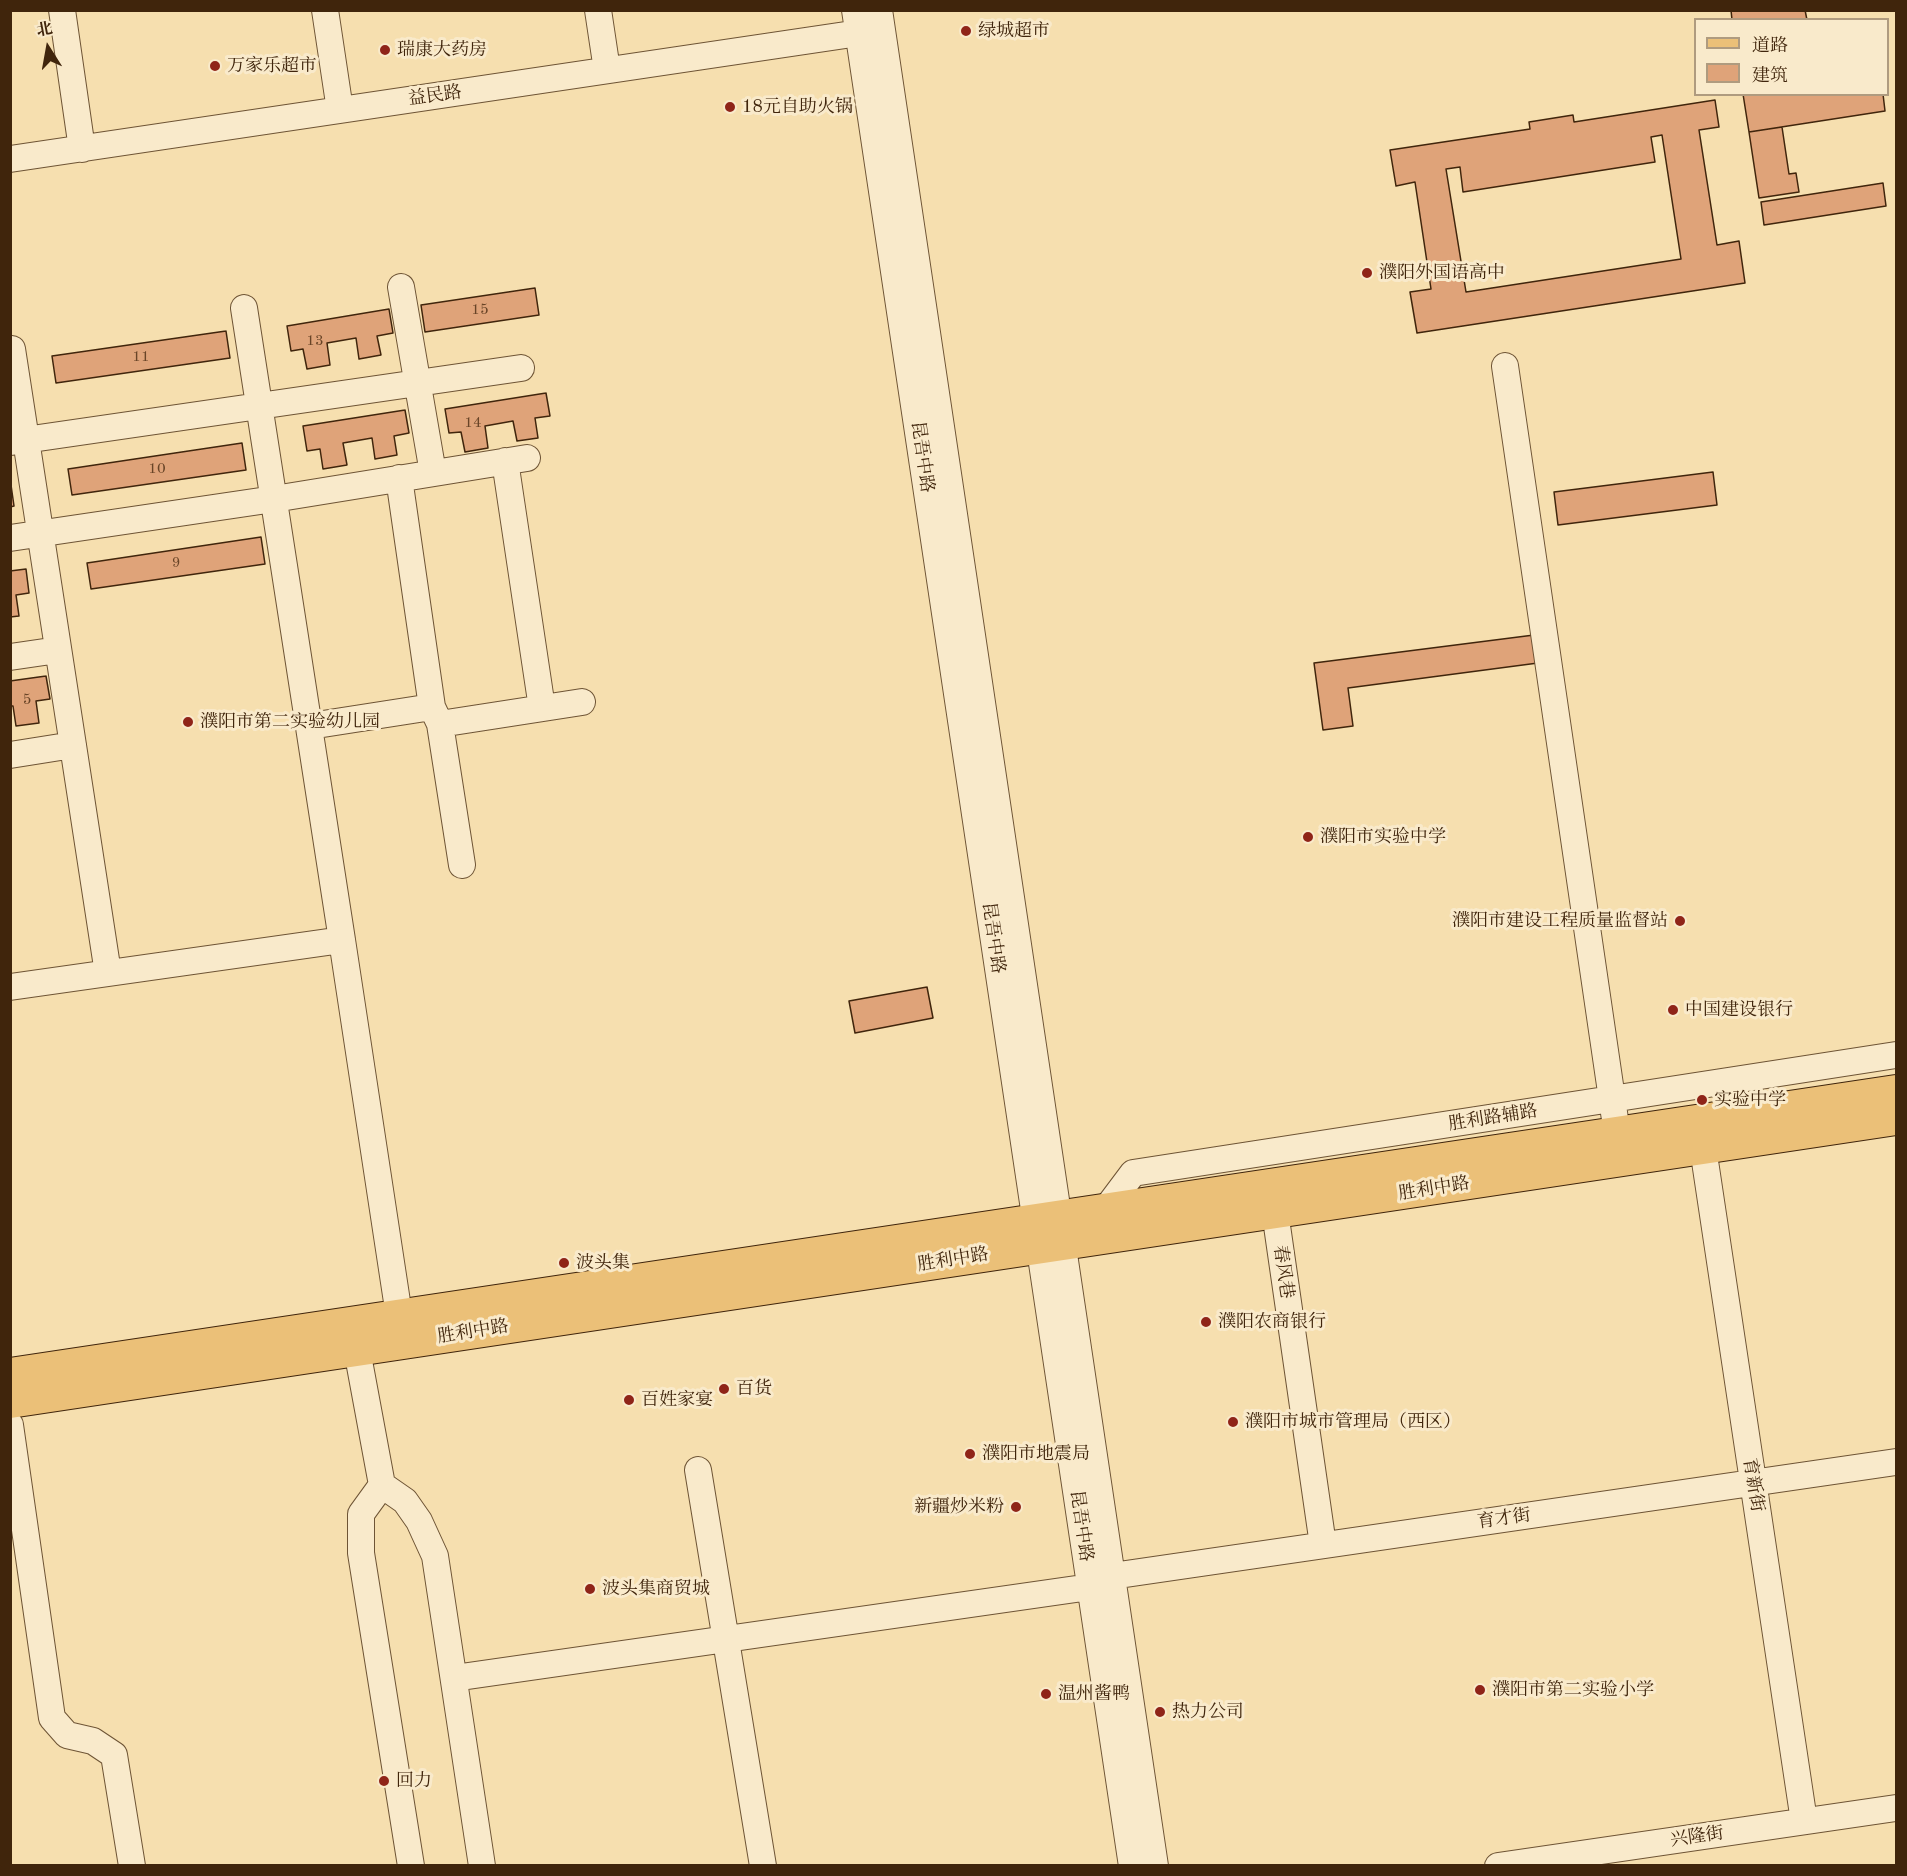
<!DOCTYPE html>
<html>
<head>
<meta charset="utf-8">
<style>
  body { margin:0 }
  #map { position:relative; width:1907px; height:1876px; overflow:hidden; background:#f6dfaf; font-family:"Old Standard TT","Noto Serif SC",serif }
  canvas { display:block }
  .frame { position:absolute; inset:0; border:12px solid #40250c; pointer-events:none }
  .legend { position:absolute; left:1694px; top:18px; width:195px; height:78px; box-sizing:border-box; background:#f9eacb; border:2px solid #af9b7f; margin:0; padding:8px 10px; list-style:none; font-size:18px; color:#40250c }
  .legend li { display:flex; align-items:center; gap:12px; height:30px }
  .legend b { width:30px; border:2px solid #af9b7f }
  .north { position:absolute; left:18px; top:18px; width:60px; height:60px; -webkit-text-stroke:4px #f9eacb; paint-order:stroke; rotate:349deg; font-size:16px; font-weight:700; line-height:24px; text-align:center; color:#40250c }
  .north::after { content:''; display:block; margin:auto; width:21px; height:27px; background:#40250c; clip-path:polygon(50% 0,100% 100%,50% 72%,0 100%) }
</style>
</head>
<body>
<div id="map">
<canvas width="1907" height="1876"></canvas>
<div class="frame"></div>
<ul class="legend">
<li><b style="height:8px;background:#ebc078"></b>道路</li>
<li><b style="height:16px;background:#dfa379"></b>建筑</li>
</ul>
<div class="north">北</div>
</div>
<script>
const context = document.querySelector('canvas').getContext('2d');
context.lineJoin = 'round';
function fillPath(path, color) { context.fillStyle = color; context.fill(path, 'evenodd'); }
const poly = rows => new Path2D(rows.map(r => 'M' + r).join(''));
function stroke(path, color, width, dash) { context.strokeStyle = color; context.lineWidth = width; context.lineCap = dash ? 'butt' : 'round'; context.setLineDash(dash || []); context.stroke(path); }
function label(font, color, halo, rows, align = 'center') {
  context.font = font + ' "Old Standard TT","Noto Serif SC",serif'; context.lineWidth = 6; context.setLineDash([]); context.textBaseline = 'middle'; context.strokeStyle = halo; context.fillStyle = color; for (const [text, x, y, turn = 0] of rows) {
    context.save(); context.translate(x, y); context.rotate((+turn || 0) * Math.PI / 180); context.textAlign = isNaN(turn) ? turn : align; if (halo) context.strokeText(text, 0, 0); context.fillText(text, 0, 0); context.restore();
  }
}
const building = poly([
  [1731,10,1805,10,1807,20,1732,20,1731,10],
  [1743,94,1883,94,1885,111,1749,132,1743,94],
  [1715,100,1719,127,1699,130,1717,245,1739,241,1745,283,1417,333,1410,292,1431,289,1415,182,1396,186,1390,150,1530,129,1529,122,1573,115,1574,122,1715,100],
  [1662,135,1681,259,1466,292,1446,169,1460,167,1463,192,1655,162,1651,137,1662,135],
  [1782,127,1789,174,1796,173,1799,192,1759,198,1749,132,1782,127],
  [1883,183,1886,206,1764,225,1761,202,1883,183],
  [535,288,539,315,425,332,421,305,535,288],
  [389,309,393,333,377,336,381,355,359,359,356,338,327,343,330,365,307,369,303,349,291,351,287,326,389,309],
  [226,331,230,358,56,383,52,356,226,331],
  [546,393,550,416,535,418,538,438,517,441,513,421,485,426,488,448,465,452,461,432,449,433,445,409,546,393],
  [405,410,409,433,394,436,397,455,375,459,372,438,343,443,347,465,323,469,320,449,307,451,303,426,405,410],
  [242,443,246,470,72,495,68,469,242,443],
  [1713,472,1717,505,1558,525,1554,492,1713,472],
  [10,478,14,506,10,507,10,478],
  [261,537,265,564,91,589,87,563,261,537],
  [26,569,29,593,16,595,19,616,10,617,10,571,26,569],
  [1534,635,1538,663,1348,688,1353,726,1323,730,1314,663,1534,635],
  [46,676,50,699,36,701,39,723,16,726,13,706,10,706,10,681,46,676],
  [927,987,933,1018,855,1033,849,1001,927,987]
]);
fillPath(building, '#dfa379');
stroke(building, '#40250c', 1.5);
const minor = poly([
  [62,10,82,149],
  [325,10,340,110],
  [598,10,607,70],
  [855,10,1132,1866],
  [879,10,1155,1866],
  [10,159,859,33],
  [401,287,433,473],
  [244,308,342,940],
  [12,349,108,973],
  [1505,366,1617,1133],
  [11,442,521,368],
  [505,461,542,708],
  [399,478,432,707,440,724,462,865],
  [10,538,274,499,527,458],
  [10,657,58,650],
  [440,724,582,702],
  [310,726,432,707],
  [10,755,73,745],
  [10,987,342,940,399,1315],
  [1703,1148,1804,1821],
  [1106,1209,1133,1173,1896,1055],
  [1275,1212,1323,1545],
  [357,1350,382,1485,405,1501,419,1521,435,1556,482,1866],
  [10,1425,52,1718,67,1735,93,1741,114,1755,132,1866],
  [698,1470,763,1866],
  [382,1485,361,1514,361,1553,411,1866],
  [1112,1576,1896,1462],
  [454,1678,1090,1587],
  [1498,1866,1896,1808]
]);
const major = poly([
  [10,1374,1896,1091],
  [10,1402,1896,1119]
]);
stroke(minor, '#6e5435', 28);
stroke(major, '#40250c', 34);
stroke(minor, '#f9eacb', 26);
stroke(major, '#ebc078', 32);
for (const [x, y, r, color] of [
  [966,31,6,"#8f2418"],
  [385,50,6,"#8f2418"],
  [215,66,6,"#8f2418"],
  [730,107,6,"#8f2418"],
  [1367,273,6,"#8f2418"],
  [188,722,6,"#8f2418"],
  [1308,837,6,"#8f2418"],
  [1680,921,6,"#8f2418"],
  [1673,1010,6,"#8f2418"],
  [1702,1100,6,"#8f2418"],
  [564,1263,6,"#8f2418"],
  [1206,1322,6,"#8f2418"],
  [724,1389,6,"#8f2418"],
  [629,1400,6,"#8f2418"],
  [1233,1422,6,"#8f2418"],
  [970,1454,6,"#8f2418"],
  [1016,1507,6,"#8f2418"],
  [590,1589,6,"#8f2418"],
  [1480,1690,6,"#8f2418"],
  [1046,1694,6,"#8f2418"],
  [1160,1712,6,"#8f2418"],
  [384,1781,6,"#8f2418"]
]) { const dot = new Path2D(); dot.arc(x, y, r, 0, 2 * Math.PI); context.fillStyle = color; context.fill(dot); stroke(dot, '#f9eacb', 2); }
label('15px', '#684427', null, [
  ["15",480,310],
  ["13",315,341],
  ["11",141,357],
  ["14",473,423],
  ["10",157,469],
  ["9",176,563],
  ["5",27,700]
]);
label('18px', '#40250c', '#f9eacb', [
  ["绿城超市",978,31],
  ["瑞康大药房",397,50],
  ["万家乐超市",227,66],
  ["18元自助火锅",742,107],
  ["濮阳外国语高中",1379,273],
  ["濮阳市第二实验幼儿园",200,722],
  ["濮阳市实验中学",1320,837],
  ["濮阳市建设工程质量监督站",1668,921,"right"],
  ["中国建设银行",1685,1010],
  ["实验中学",1714,1100],
  ["波头集",576,1263],
  ["濮阳农商银行",1218,1322],
  ["百货",736,1389],
  ["百姓家宴",641,1400],
  ["濮阳市城市管理局（西区）",1245,1422],
  ["濮阳市地震局",982,1454],
  ["新疆炒米粉",1004,1507,"right"],
  ["波头集商贸城",602,1589],
  ["濮阳市第二实验小学",1492,1690],
  ["温州酱鸭",1058,1694],
  ["热力公司",1172,1712],
  ["回力",396,1781]
], 'left');
label('18px', '#40250c', '#f9eacb', [
  ["益民路",435,96,-8],
  ["昆吾中路",922,457,82],
  ["昆吾中路",993,938,82],
  ["胜利路辅路",1493,1118,-9],
  ["胜利中路",1434,1189,-9],
  ["胜利中路",953,1260,-9],
  ["春风巷",1283,1272,82],
  ["胜利中路",473,1332,-9],
  ["育新街",1753,1485,81],
  ["育才街",1504,1519,-8],
  ["昆吾中路",1081,1526,82],
  ["兴隆街",1697,1837,-8]
]);
</script>
</body>
</html>
